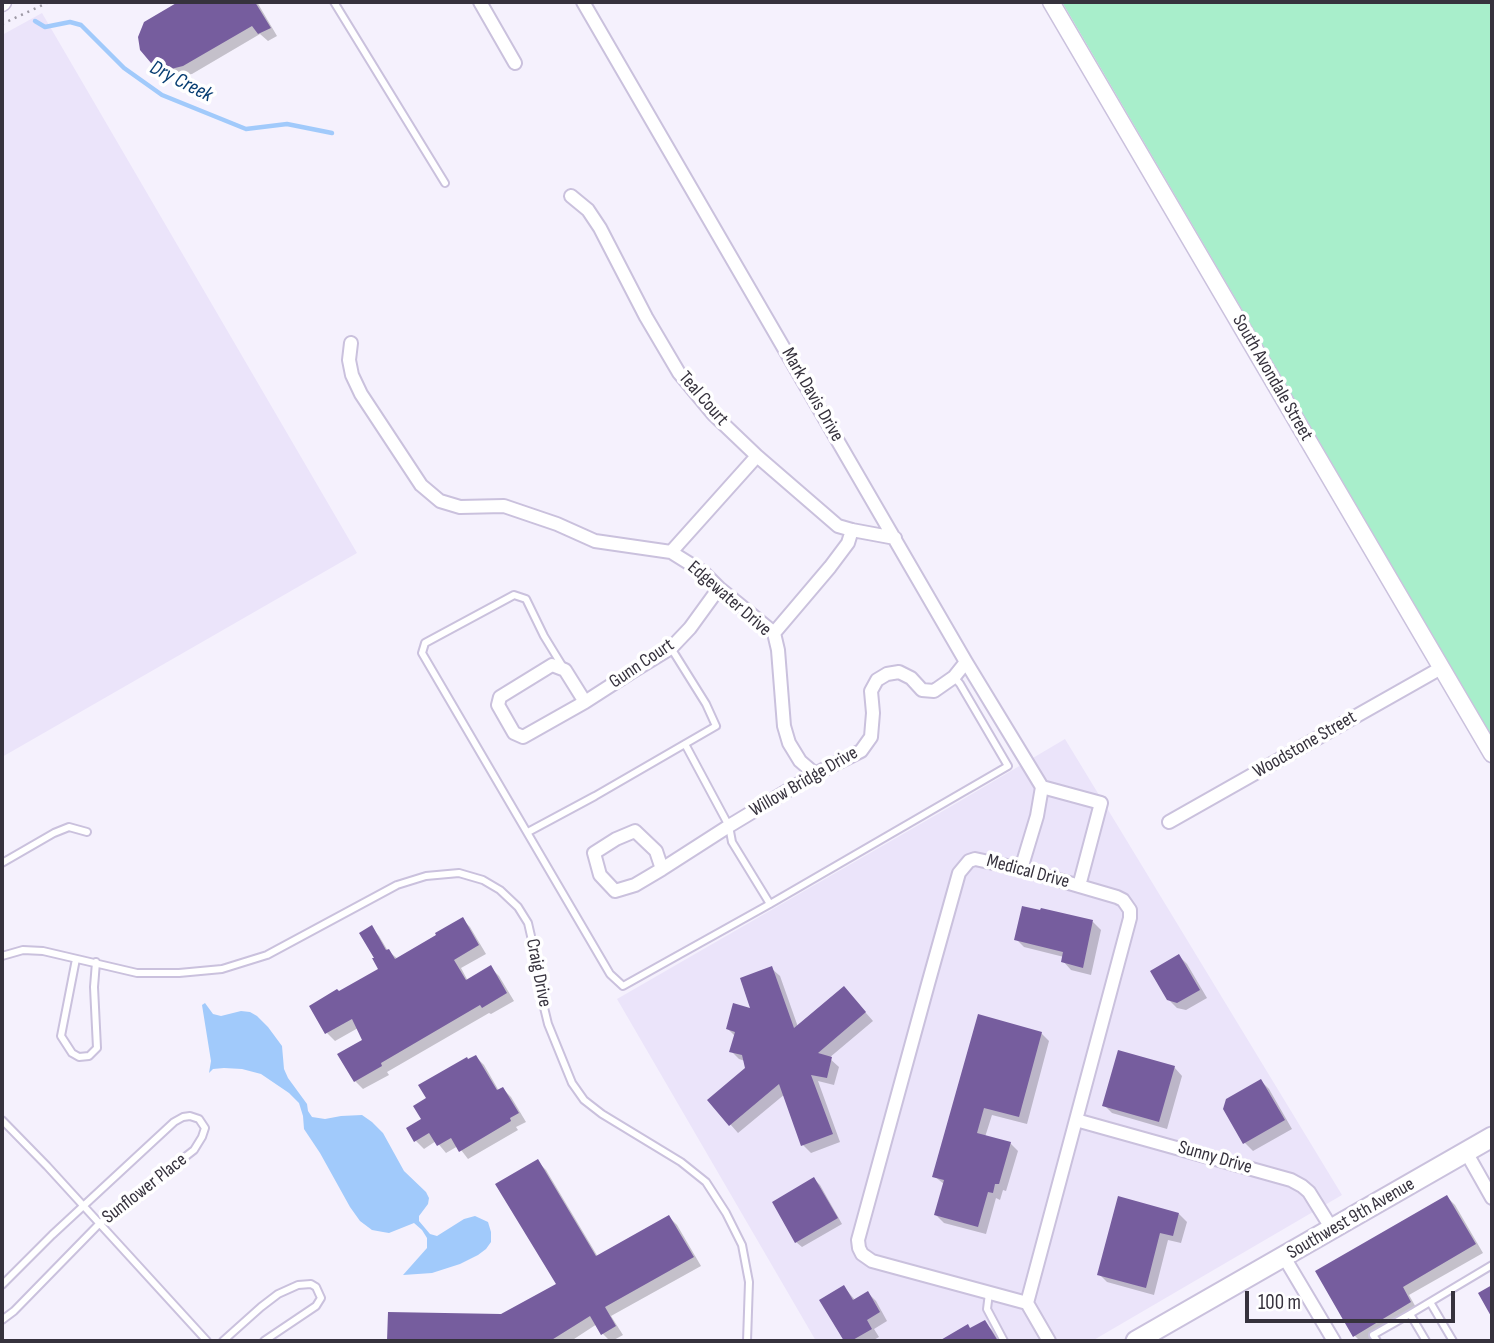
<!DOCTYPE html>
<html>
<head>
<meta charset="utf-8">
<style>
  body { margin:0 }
  #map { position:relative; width:1494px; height:1343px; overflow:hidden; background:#f5f1fd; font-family:"Sofia Sans Condensed",sans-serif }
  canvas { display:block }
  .frame { position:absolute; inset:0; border:4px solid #36323d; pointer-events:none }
  .scale { position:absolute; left:1245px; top:1291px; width:210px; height:32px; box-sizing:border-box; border:4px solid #36323d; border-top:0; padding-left:9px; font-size:21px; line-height:24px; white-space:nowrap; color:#36323d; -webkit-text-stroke:5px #fff; paint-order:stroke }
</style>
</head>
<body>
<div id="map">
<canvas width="1494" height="1343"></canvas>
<div class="frame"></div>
<div class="scale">100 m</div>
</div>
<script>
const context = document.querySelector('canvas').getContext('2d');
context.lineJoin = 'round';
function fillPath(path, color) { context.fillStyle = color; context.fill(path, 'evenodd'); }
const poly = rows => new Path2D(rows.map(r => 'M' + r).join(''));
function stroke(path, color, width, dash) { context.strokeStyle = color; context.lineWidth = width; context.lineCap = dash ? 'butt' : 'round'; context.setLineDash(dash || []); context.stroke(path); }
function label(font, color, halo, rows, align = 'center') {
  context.font = font + ' "Sofia Sans Condensed",sans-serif'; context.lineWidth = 7; context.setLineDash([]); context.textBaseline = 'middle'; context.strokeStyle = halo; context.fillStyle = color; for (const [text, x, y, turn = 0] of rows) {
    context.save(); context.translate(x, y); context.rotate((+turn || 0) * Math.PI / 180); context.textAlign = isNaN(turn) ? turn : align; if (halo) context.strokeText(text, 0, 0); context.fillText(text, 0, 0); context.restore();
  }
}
fillPath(poly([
  [42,13,357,553,2,757,2,35],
  [1065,739,1342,1195,1092,1341,816,1341,617,999,955,804]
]), '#ebe4fa');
fillPath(poly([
  [1062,2,1492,2,1492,737]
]), '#a8eecb');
fillPath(poly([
  [205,1003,213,1014,221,1016,241,1011,250,1012,257,1016,268,1027,282,1046,284,1069,288,1078,307,1104,308,1111,312,1117,325,1119,341,1116,362,1115,372,1122,383,1133,404,1171,426,1192,429,1198,428,1204,419,1216,419,1221,430,1234,437,1236,464,1219,475,1216,488,1222,491,1232,491,1242,486,1249,478,1255,460,1264,432,1273,403,1275,427,1248,427,1238,422,1230,414,1223,389,1233,383,1232,372,1230,360,1221,350,1207,320,1153,304,1129,303,1116,299,1103,289,1093,261,1074,242,1069,224,1068,213,1069,209,1073,211,1061,202,1005]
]), '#a1cafb');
fillPath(poly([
  [181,2,257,2,277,36,268,41,260,34,192,74,176,77,162,71,153,62,146,23],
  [462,919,470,927,486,954,461,968,468,981,491,968,499,976,514,1001,491,1014,489,1013,387,1072,389,1075,363,1089,355,1081,364,1041,358,1028,335,1041,327,1033,339,993,381,969,371,928,379,936,388,951,398,959],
  [1093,922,1101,930,1091,975,1071,970,1063,961,1064,957,1024,947,1016,939],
  [1179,956,1187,964,1207,998,1186,1010,1177,1008,1168,999],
  [771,968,780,976,798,1027,852,997,873,1021,829,1058,839,1067,834,1085,818,1081,840,1142,811,1153,803,1145,785,1094,738,1133,709,1100,747,1069,745,1061,739,1059,731,1051,735,1036,728,1029,753,1010],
  [979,1016,1041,1033,1049,1041,1027,1124,992,1115,985,1137,1010,1143,1018,1151,1006,1191,1003,1190,1000,1200,996,1198,986,1234,944,1223,936,1215,944,1184,934,1176],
  [476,1057,484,1065,499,1091,503,1089,511,1097,526,1122,516,1127,518,1130,468,1159,458,1146,446,1153,436,1141,424,1149,416,1141,429,1099,469,1061],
  [1174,1067,1182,1076,1167,1129,1112,1113,1104,1105],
  [1261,1081,1269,1089,1292,1129,1253,1151,1245,1143,1225,1109],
  [538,1162,546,1170,598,1257,669,1217,677,1225,701,1266,611,1316,623,1335,612,1341,610,1341,603,1334,597,1324,571,1341,389,1341,389,1313,502,1316,558,1284],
  [814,1179,820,1185,842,1224,802,1247,796,1242],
  [1447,1197,1455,1205,1483,1253,1409,1295,1418,1311,1366,1341,1360,1341,1354,1335],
  [1179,1214,1187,1222,1181,1243,1168,1240,1154,1295,1107,1282,1099,1274],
  [844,1287,855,1300,868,1293,876,1301,887,1321,874,1329,879,1337,872,1341,846,1341,821,1301],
  [984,1322,992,1330,999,1341,942,1341,968,1327,971,1330]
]), '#0003');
stroke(poly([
  [35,21,45,27,70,22,81,25,124,68,162,95,246,129,287,124,332,133]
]), '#a1cafb', 4.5);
fillPath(poly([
  [178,2,255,2,271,28,258,34,252,26,183,66,167,70,151,63,140,50,138,37,144,22],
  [1022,906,1040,910,1041,908,1093,920,1083,968,1061,962,1063,952,1014,940],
  [463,917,479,945,454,960,466,980,491,965,507,993,482,1008,480,1005,381,1063,382,1066,354,1082,337,1054,362,1040,352,1019,325,1034,309,1006,337,989,339,991,378,969,372,958,374,958,359,933,372,925,386,950,389,949,395,959,436,935,435,933],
  [1179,954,1200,990,1177,1003,1167,1000,1150,971],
  [772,966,794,1028,844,986,866,1012,818,1053,832,1057,827,1078,811,1075,833,1134,801,1146,779,1084,729,1126,707,1100,745,1068,742,1055,729,1052,735,1032,726,1029,733,1003,750,1008,740,978],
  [978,1014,1042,1032,1019,1117,984,1108,977,1133,1011,1142,999,1184,995,1184,993,1193,988,1192,978,1227,934,1215,944,1180,932,1177],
  [1118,1050,1175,1066,1159,1122,1102,1106],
  [476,1055,497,1090,503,1087,519,1113,510,1118,511,1121,459,1152,451,1138,437,1146,429,1133,414,1142,406,1128,421,1119,413,1106,426,1098,418,1085,467,1057,468,1059],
  [1261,1079,1285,1120,1243,1144,1223,1109,1226,1099],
  [538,1159,596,1256,669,1215,694,1257,605,1307,616,1326,601,1335,590,1316,550,1341,387,1341,388,1312,501,1314,556,1284,495,1184],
  [814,1177,838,1218,795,1243,772,1202],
  [1447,1195,1476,1244,1403,1287,1411,1302,1353,1337,1315,1271],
  [1118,1196,1179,1213,1173,1236,1160,1233,1146,1288,1097,1275],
  [844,1285,853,1300,868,1291,880,1312,867,1320,872,1329,851,1341,844,1341,819,1300],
  [1492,1285,1492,1318,1478,1293],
  [985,1320,998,1341,939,1341,968,1324,970,1328]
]), '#765d9e');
const lane = poly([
  [334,2,445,183],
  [563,667,544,636,526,599,514,595,425,643,422,653,610,974,623,986,770,904,1008,766,960,684,954,677],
  [685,744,729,826,732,842,770,904],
  [528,832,595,796,716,726,706,704,671,648],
  [2,863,54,833,69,827,87,832],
  [2,956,23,950,43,951,137,973,179,973,222,969,267,955,397,885,426,876,459,873,483,880,500,890,518,907,528,923,534,949,540,991,548,1024,572,1083,584,1100,602,1114,681,1162,706,1182,726,1213,742,1245,749,1282,747,1341],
  [76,959,61,1036,72,1053,79,1057,89,1056,97,1048,94,987,96,962],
  [2,1120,47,1166,207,1341],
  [2,1285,52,1235,174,1122,183,1117,190,1116,199,1119,205,1128,202,1137,194,1150,99,1224,14,1311,2,1320],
  [989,1293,987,1309,1004,1341],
  [1430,1302,1453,1341],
  [1410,1314,1492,1265],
  [223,1341,261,1307,278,1294,298,1285,311,1284,316,1287,321,1298,316,1306,264,1341],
  [1377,1341,1373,1335,1410,1314,1426,1341]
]);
const street = poly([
  [480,2,515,63],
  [583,2,966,662,1042,787,1037,816,1021,869],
  [571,196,588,210,600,228,646,317,679,373,713,414,757,456,838,526,852,530,895,538],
  [351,343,349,360,352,375,361,394,421,485,440,501,460,507,504,506,557,524,595,541,671,552,703,572,719,588,774,633,778,650,784,726,789,743,800,761,815,774],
  [671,552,757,456],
  [774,633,830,567,848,543,852,530],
  [585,702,565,670,552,665,500,697,498,705,514,733,523,737,585,702,630,673,671,648,690,628,719,588],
  [1042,787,1101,803,1079,886],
  [1169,822,1441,668],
  [662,869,656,851,635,831,616,839,594,853,600,875,615,891,635,885,662,869,729,826,815,774,861,751,871,737,873,713,871,691,877,680,887,674,899,672,911,678,922,690,934,691,954,677,966,662],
  [1076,1120,1291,1180,1302,1186,1309,1192,1332,1229],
  [1466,1152,1492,1198],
  [1284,1257,1334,1341],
  [1027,1303,1130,918,1130,910,1123,900,1117,897,1021,869,975,859,969,861,959,873,928,984,858,1240,859,1248,862,1254,872,1261,1027,1303,1049,1341]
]);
const secondary = poly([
  [1051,2,1492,754],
  [2,3,3,2]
]);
const primary = poly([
  [1136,1341,1492,1137]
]);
stroke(lane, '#cac1dd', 10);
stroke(street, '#cac1dd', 16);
stroke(secondary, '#cac1dd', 19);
stroke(primary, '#cac1dd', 23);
stroke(poly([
  [2,24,49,2],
  [1019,1341,1022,1340,1023,1341]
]), '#9d99a5', 2.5, [2, 5]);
stroke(lane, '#fff', 6);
stroke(street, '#fff', 12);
stroke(secondary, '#fff', 16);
stroke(primary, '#fff', 19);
label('19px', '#36323d', '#fff', [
  ["South Avondale Street",1272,378,60],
  ["Mark Davis Drive",812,395,60],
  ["Teal Court",703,399,49],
  ["Edgewater Drive",729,599,41],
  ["Gunn Court",642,664,-34],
  ["Woodstone Street",1305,745,-30],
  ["Willow Bridge Drive",804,782,-30],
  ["Medical Drive",1028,872,15],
  ["Craig Drive",538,973,79],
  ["Sunny Drive",1215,1158,16],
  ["Sunflower Place",145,1189,-38],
  ["Southwest 9th Avenue",1351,1219,-30]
]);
label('italic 21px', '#073d72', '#fff', [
  ["Dry Creek",181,82,27]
]);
</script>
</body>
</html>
